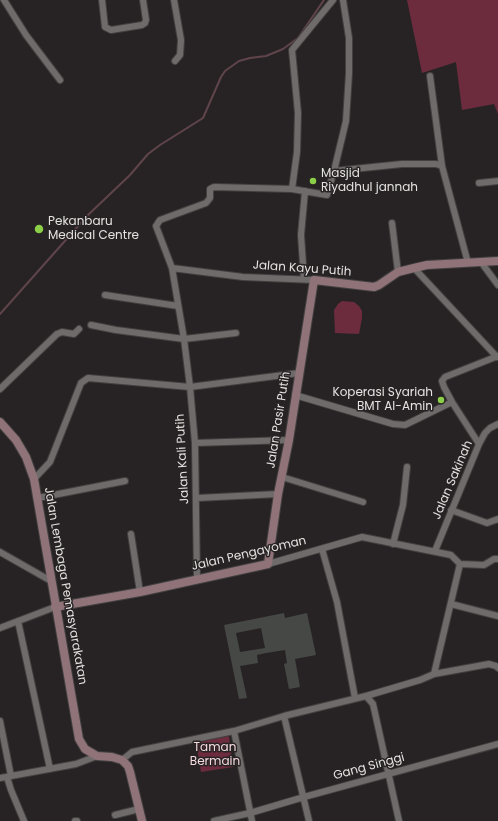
<!DOCTYPE html>
<html>
<head>
<meta charset="utf-8">
<style>
  body { margin:0 }
  canvas { display:block; background:#272324 }
</style>
</head>
<body>
<canvas width="498" height="821"></canvas>
<script>
const context = document.querySelector('canvas').getContext('2d');
context.lineJoin = 'round';
function fillPath(path, color) { context.fillStyle = color; context.fill(path, 'evenodd'); }
const poly = rows => new Path2D(rows.map(r => 'M' + r).join(''));
function stroke(path, color, width, dash) { context.strokeStyle = color; context.lineWidth = width; context.lineCap = dash ? 'butt' : 'round'; context.setLineDash(dash || []); context.stroke(path); }
function label(font, color, halo, rows, align = 'center') {
  context.font = font + ' Poppins,sans-serif'; context.lineWidth = 3; context.setLineDash([]); context.textBaseline = 'middle'; context.strokeStyle = halo; context.fillStyle = color; for (const [text, x, y, turn = 0] of rows) {
    context.save(); context.translate(x, y); context.rotate((+turn || 0) * Math.PI / 180); context.textAlign = isNaN(turn) ? turn : align; if (halo) context.strokeText(text, 0, 0); context.fillText(text, 0, 0); context.restore();
  }
}
fillPath(poly([
  [407,0,498,0,498,114,494,104,462,110,456,62,422,73],
  [342,301,354,302,359,306,362,311,362,318,359,334,335,333,334,310,338,304],
  [229,736,233,767,201,772,196,742]
]), '#6c2c3e');
stroke(poly([
  [0,314,88,215,130,175,148,154,160,145,203,118,221,77,225,71,239,61,250,58,266,56,283,49,298,38,324,0]
]), '#5f444b', 2);
fillPath(poly([
  [284,613,285,618,307,613,316,655,295,659,300,687,289,689,284,664,287,663,285,650,266,653,257,655,258,663,240,666,247,698,239,699,224,625],
  [261,628,265,648,240,652,236,633]
]), '#464845');
const street = poly([
  [4,0,26,35,60,80],
  [102,0,105,27,111,30,142,25,145,23,146,20,143,0],
  [174,0,181,40,180,55,175,61],
  [430,76,442,166],
  [334,171,402,164,436,164,442,166,468,263],
  [479,183,498,181],
  [292,189,297,152,298,113,292,50,333,0],
  [392,223,398,272],
  [481,262,498,285],
  [172,268,243,277,314,280],
  [414,268,497,357],
  [304,279,301,235,305,191],
  [105,295,178,306],
  [91,325,116,330,184,339,236,333],
  [0,389,57,334,62,332,74,334,79,329],
  [295,395,393,424,405,425,452,402],
  [195,443,289,440],
  [479,444,452,402,444,387,442,381,445,377,498,356],
  [282,477,363,502],
  [34,479,50,462,81,383,88,378,190,387,299,373],
  [38,498,125,481],
  [197,498,278,494],
  [451,510,487,523,498,519],
  [131,534,140,592],
  [393,544,403,505,407,467],
  [322,549,337,602,355,698],
  [435,551,479,444,485,433,490,428,498,424],
  [0,552,51,581],
  [460,564,484,565,494,559,498,559],
  [197,578,195,443,190,387,184,339,172,268,156,226,160,220,206,203,210,198,210,189,214,187,292,189,327,195,334,171,346,121,349,73,349,38,343,0],
  [451,604,498,616],
  [18,621,50,769],
  [0,628,55,607],
  [434,674,489,664,496,666,498,668],
  [366,696,373,704,399,821],
  [284,716,309,821],
  [0,721,11,776],
  [234,731,252,821],
  [122,760,132,752,234,731,284,716,366,696,420,680,434,674,460,564,451,555,362,537,268,564],
  [7,777,11,790,24,821],
  [0,778,76,764,97,756],
  [115,815,139,809],
  [75,821,77,821],
  [214,821,250,813,304,797,498,744]
]);
const secondary = poly([
  [0,422,16,440,26,457,34,479,79,739,85,749,97,756,112,757,122,760,128,766,130,772,142,821],
  [55,607,140,592,268,564,278,494,289,440,314,280,374,287,379,285,398,272,414,268,427,265,498,261]
]);
stroke(street, '#434040', 8);
stroke(secondary, '#434040', 10);
stroke(street, '#6f6b6b', 6);
stroke(secondary, '#8f7379', 8);
for (const [x, y, r, color] of [
  [313,181,4,"#8bce47"],
  [39,229,5,"#8bce47"],
  [441,400,4,"#8bce47"]
]) { const dot = new Path2D(); dot.arc(x, y, r, 0, 2 * Math.PI); context.fillStyle = color; context.fill(dot); stroke(dot, '#272324', 1.5); }
label('12px', '#e5e2e2', '#272324', [
  ["Masjid",321,174],
  ["Riyadhul jannah",321,188],
  ["Pekanbaru",48,222],
  ["Medical Centre",48,236],
  ["Koperasi Syariah",433,393,"right"],
  ["BMT Al-Amin",433,407,"right"]
], 'left');
label('12px', '#e5e2e2', '#272324', [
  ["Jalan Kayu Putih",302,269,4],
  ["Jalan Pasir Putih",279,420,-81],
  ["Jalan Kali Putih",183,459,-93],
  ["Jalan Sakinah",453,480,-67],
  ["Jalan Pengayoman",249,554,-13],
  ["Jalan Lembaga Pemasyarakatan",65,586,80],
  ["Gang Singgi",369,767,-15]
]);
label('12px', '#f5dadf', '#272324', [
  ["Taman",215,748],
  ["Bermain",215,762]
]);
</script>
</body>
</html>
